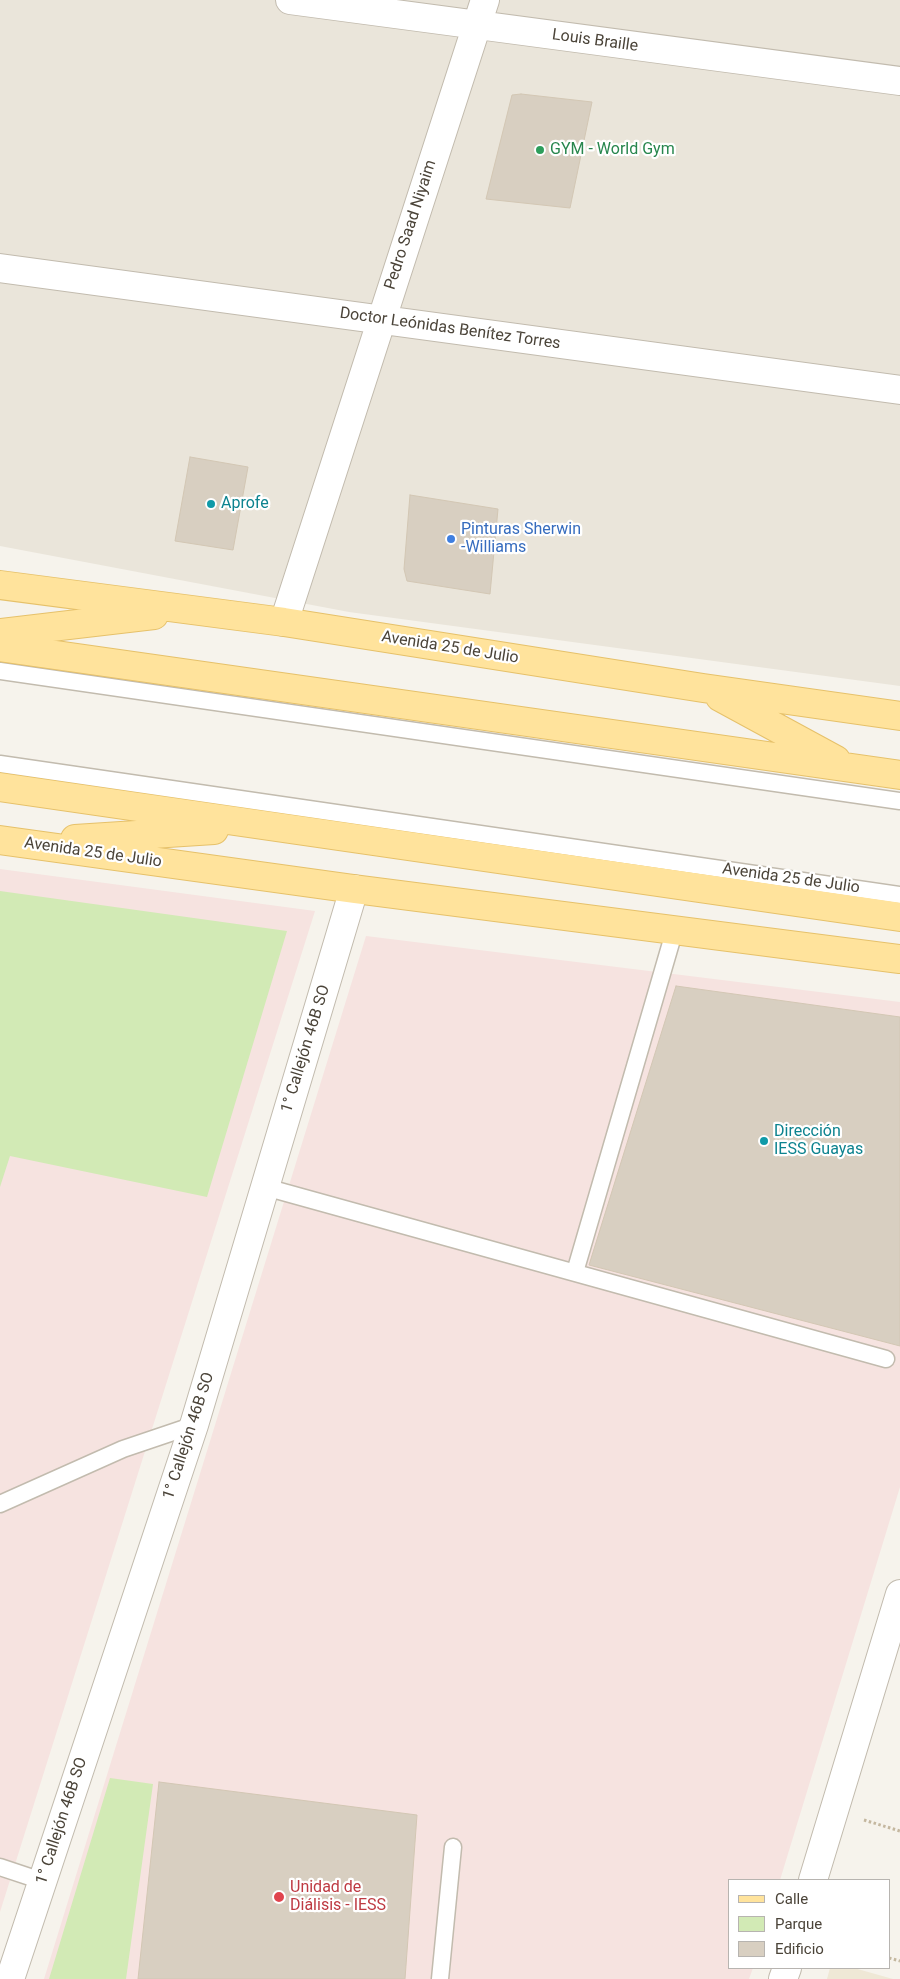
<!DOCTYPE html>
<html>
<head>
<meta charset="utf-8">
<style>
  body { margin:0 }
  #map { position:relative; width:900px; height:1979px; overflow:hidden; background:#f6f3ec; font-family:Roboto,sans-serif }
  canvas { display:block }
  .legend { position:absolute; left:728px; top:1879px; width:162px; height:90px; box-sizing:border-box; background:#fff; border:1px solid #b7b4b0; margin:0; padding:6px 9px; list-style:none; font-size:15px; color:#4b4439 }
  .legend li { display:flex; align-items:center; gap:10px; height:25px }
  .legend b { width:25px; border:1px solid #b7b4b0 }
</style>
</head>
<body>
<div id="map">
<canvas width="900" height="1979"></canvas>
<ul class="legend">
<li><b style="height:6px;background:#ffe39c"></b>Calle</li>
<li><b style="height:14px;background:#d2eab5"></b>Parque</li>
<li><b style="height:14px;background:#d8cfc1"></b>Edificio</li>
</ul>
</div>
<script>
const context = document.querySelector('canvas').getContext('2d');
context.lineJoin = 'round';
function fillPath(path, color) { context.fillStyle = color; context.fill(path, 'evenodd'); }
const poly = rows => new Path2D(rows.map(r => 'M' + r).join(''));
function stroke(path, color, width, dash) { context.strokeStyle = color; context.lineWidth = width; context.lineCap = dash ? 'butt' : 'round'; context.setLineDash(dash || []); context.stroke(path); }
function label(font, color, halo, rows, align = 'center') {
  context.font = font + ' Roboto,sans-serif'; context.lineWidth = 4.5; context.setLineDash([]); context.textBaseline = 'middle'; context.strokeStyle = halo; context.fillStyle = color; for (const [text, x, y, turn = 0] of rows) {
    context.save(); context.translate(x, y); context.rotate((+turn || 0) * Math.PI / 180); context.textAlign = isNaN(turn) ? turn : align; if (halo) context.strokeText(text, 0, 0); context.fillText(text, 0, 0); context.restore();
  }
}
fillPath(poly([
  [0,0,900,0,900,686,349,612,0,546]
]), '#eae5da');
fillPath(poly([
  [830,1968,854,1968,893,1979,827,1979]
]), '#efe8d6');
fillPath(poly([
  [0,869,315,911,0,1912],
  [366,936,900,1002,900,1487,780,1880,729,1880,729,1968,753,1968,749,1979,44,1979]
]), '#f6e3e0');
fillPath(poly([
  [0,891,287,931,207,1197,10,1156,0,1187],
  [110,1778,153,1784,126,1979,49,1979]
]), '#d2eab5');
const building = poly([
  [521,94,592,102,570,208,486,199,512,95,521,94],
  [190,457,248,467,233,550,175,541,190,457],
  [410,495,498,509,490,594,407,581,404,569,410,495],
  [676,986,900,1017,900,1346,589,1265,676,986],
  [159,1782,417,1815,405,1979,138,1979,159,1782]
]);
fillPath(building, '#d8cfc1');
stroke(building, '#d3c7b4', 1);
const service = poly([
  [0,671,900,801],
  [0,764,900,895],
  [265,1187,886,1359],
  [575,1272,675,929],
  [0,1504,123,1449,194,1425],
  [0,1867,42,1881],
  [440,1979,453,1847]
]);
const minor = poly([
  [290,0,900,81],
  [0,268,900,390],
  [284,622,485,0],
  [10,1979,194,1425,354,889]
]);
const tertiary = poly([
  [813,1880,900,1594],
  [783,1979,787,1968]
]);
const primary = poly([
  [0,585,284,622,703,688,900,716],
  [0,633,154,615],
  [0,647,900,775],
  [720,697,836,760],
  [0,787,900,917],
  [75,839,214,830],
  [0,840,354,889,900,959]
]);
stroke(service, '#c2bbae', 19);
stroke(minor, '#c2bbae', 30);
stroke(tertiary, '#c2bbae', 30);
stroke(primary, '#e6c16a', 30);
stroke(poly([
  [864,1820,900,1831],
  [889,1958,900,1961]
]), '#c4b79f', 3, [2.5, 2.5]);
stroke(service, '#fff', 16);
stroke(minor, '#fff', 28);
stroke(tertiary, '#fff', 28);
stroke(primary, '#ffe39c', 28);
for (const [x, y, r, color] of [
  [540,150,5,"#2e9e5b"],
  [211,504,5,"#0f9aa8"],
  [451,539,5,"#3f7fe0"],
  [764,1141,5,"#0f9aa8"],
  [279,1897,6,"#e0444e"]
]) { const dot = new Path2D(); dot.arc(x, y, r, 0, 2 * Math.PI); context.fillStyle = color; context.fill(dot); stroke(dot, '#fff', 2); }
label('16px', '#4b4439', '#fff', [
  ["Louis Braille",595,41,8],
  ["Pedro Saad Niyaim",411,225,-72],
  ["Doctor Leónidas Benítez Torres",450,329,8],
  ["Avenida 25 de Julio",450,648,9],
  ["Avenida 25 de Julio",93,853,8],
  ["Avenida 25 de Julio",791,879,8],
  ["1° Callejón 46B SO",306,1049,-73],
  ["1° Callejón 46B SO",189,1436,-72],
  ["1° Callejón 46B SO",62,1821,-72]
]);
label('16px', '#27864d', '#fff', [
  ["GYM - World Gym",550,150]
], 'left');
label('16px', '#0d838f', '#fff', [
  ["Aprofe",221,504],
  ["Dirección",774,1132],
  ["IESS Guayas",774,1150]
], 'left');
label('16px', '#366cbe', '#fff', [
  ["Pinturas Sherwin",461,530],
  ["-Williams",461,548]
], 'left');
label('16px', '#be3a42', '#fff', [
  ["Unidad de",290,1888],
  ["Diálisis - IESS",290,1906]
], 'left');
</script>
</body>
</html>
